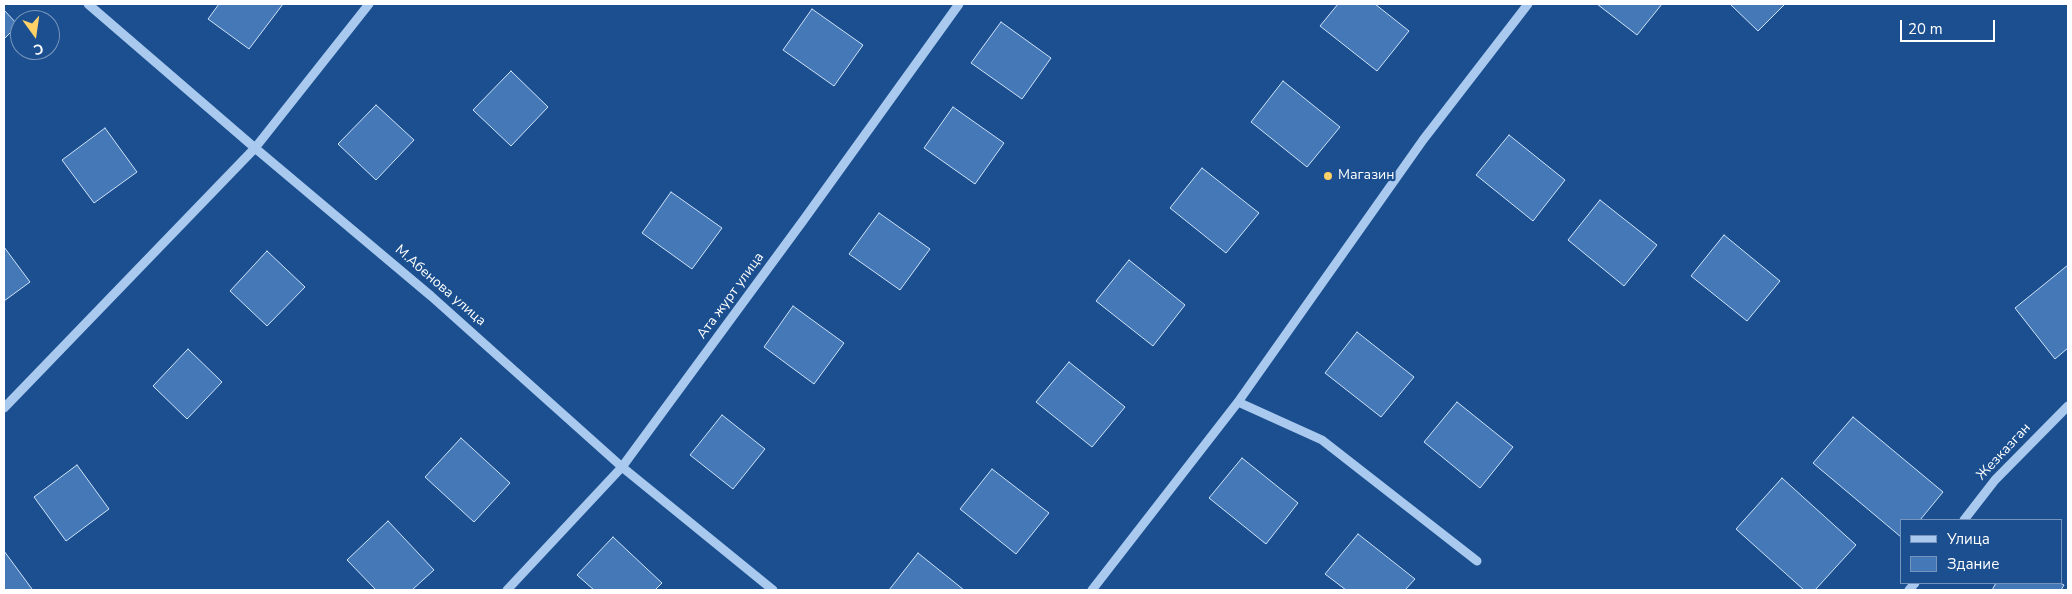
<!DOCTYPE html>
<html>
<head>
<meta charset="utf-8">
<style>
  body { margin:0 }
  #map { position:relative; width:2072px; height:594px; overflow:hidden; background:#1b4f8f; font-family:"Nunito Sans",sans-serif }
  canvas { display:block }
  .frame { position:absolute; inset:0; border:5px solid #fff; pointer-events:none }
  .legend { position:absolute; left:1900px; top:519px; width:162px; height:65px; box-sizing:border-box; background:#1b4f8f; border:1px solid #7695bc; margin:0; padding:6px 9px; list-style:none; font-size:15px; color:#fff }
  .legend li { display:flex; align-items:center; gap:10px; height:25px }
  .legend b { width:25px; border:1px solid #7695bc }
  .north { position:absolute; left:10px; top:10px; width:50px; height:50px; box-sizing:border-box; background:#1b4f8f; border:1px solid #7695bc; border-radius:50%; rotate:166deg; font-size:14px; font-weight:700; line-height:20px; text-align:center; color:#fff }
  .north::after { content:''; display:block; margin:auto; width:18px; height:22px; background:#ffd166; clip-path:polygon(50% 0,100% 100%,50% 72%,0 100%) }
  .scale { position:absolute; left:1900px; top:20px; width:95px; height:22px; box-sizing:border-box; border:2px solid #fff; border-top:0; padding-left:6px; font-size:15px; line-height:18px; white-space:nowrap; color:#fff; -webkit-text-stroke:4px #1b4f8f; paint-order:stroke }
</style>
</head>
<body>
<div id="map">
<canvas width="2072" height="594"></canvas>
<div class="frame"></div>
<ul class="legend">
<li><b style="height:6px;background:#a9c9ee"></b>Улица</li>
<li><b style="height:14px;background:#4478b7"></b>Здание</li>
</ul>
<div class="north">С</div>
<div class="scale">20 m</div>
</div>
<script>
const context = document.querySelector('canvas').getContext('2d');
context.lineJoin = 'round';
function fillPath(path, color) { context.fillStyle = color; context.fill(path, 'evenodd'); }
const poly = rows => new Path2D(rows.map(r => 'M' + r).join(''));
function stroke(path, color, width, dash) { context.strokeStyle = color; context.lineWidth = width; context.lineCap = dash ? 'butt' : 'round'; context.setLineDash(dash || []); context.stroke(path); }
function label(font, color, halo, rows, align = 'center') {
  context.font = font + ' "Nunito Sans",sans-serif'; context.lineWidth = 4.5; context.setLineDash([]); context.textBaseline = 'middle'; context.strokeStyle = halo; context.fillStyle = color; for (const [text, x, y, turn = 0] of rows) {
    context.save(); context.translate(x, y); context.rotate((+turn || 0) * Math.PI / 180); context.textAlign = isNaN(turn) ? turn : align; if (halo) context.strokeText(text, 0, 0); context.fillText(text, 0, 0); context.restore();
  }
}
const building = poly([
  [219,4,283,4,249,49,208,19,219,4],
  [1338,4,1375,4,1409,31,1377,71,1320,26,1338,4],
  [1597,4,1662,4,1637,35,1597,4],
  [1730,4,1785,4,1758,31,1730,4],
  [812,9,863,45,834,86,783,50,812,9],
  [4,10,18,25,4,39,4,10],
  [1001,22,1051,58,1022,99,971,63,1001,22],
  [511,71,548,107,511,146,473,110,511,71],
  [1283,81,1340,127,1307,167,1251,122,1283,81],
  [376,105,414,140,376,180,338,144,376,105],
  [953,107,1004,143,975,184,924,148,953,107],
  [105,128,137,172,94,203,62,160,105,128],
  [1509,135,1565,180,1533,221,1476,175,1509,135],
  [1202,168,1259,213,1226,253,1170,208,1202,168],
  [671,192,722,228,692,269,642,233,671,192],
  [1600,200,1657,245,1624,286,1568,240,1600,200],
  [879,213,930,249,900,290,849,254,879,213],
  [1724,235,1780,281,1747,321,1691,276,1724,235],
  [4,247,30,282,4,301,4,247],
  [267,251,305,287,267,326,230,291,267,251],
  [1129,260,1185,305,1153,346,1096,301,1129,260],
  [2068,265,2068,348,2055,359,2015,308,2068,265],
  [793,306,844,343,814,384,764,347,793,306],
  [1357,332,1414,377,1381,417,1325,373,1357,332],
  [188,349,222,382,187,419,153,386,188,349],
  [1069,362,1125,407,1092,447,1036,402,1069,362],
  [1457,402,1513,447,1480,488,1424,442,1457,402],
  [722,415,765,449,733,489,690,455,722,415],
  [1853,417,1943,492,1920,520,1901,520,1901,537,1813,463,1853,417],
  [461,438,510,483,474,522,425,477,461,438],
  [1242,458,1298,503,1266,544,1209,498,1242,458],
  [77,465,109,509,66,541,34,497,77,465],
  [992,469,1049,513,1016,554,960,509,992,469],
  [1782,478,1856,545,1815,590,1804,590,1736,529,1782,478],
  [388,521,434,570,412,590,376,590,347,560,388,521],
  [1358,534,1415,579,1405,590,1346,590,1325,574,1358,534],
  [613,537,662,583,655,590,594,590,577,575,613,537],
  [4,551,32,589,31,590,4,590,4,551],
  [918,553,964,590,889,590,918,553],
  [1996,583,2060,583,2064,585,2061,590,1992,590,1996,583]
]);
fillPath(building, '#4478b7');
stroke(building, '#cfe3fa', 1);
stroke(poly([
  [88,4,255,148,431,296,622,467,773,590],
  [1238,402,1322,440,1477,561],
  [4,408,255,148,369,4],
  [1964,520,1995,480,2068,406],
  [507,590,622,467,805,218,959,4],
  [1092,590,1238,402,1423,140,1528,4],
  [1909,590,1915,583]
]), '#a9c9ee', 9);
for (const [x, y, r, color] of [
  [1328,176,5,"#ffd166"]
]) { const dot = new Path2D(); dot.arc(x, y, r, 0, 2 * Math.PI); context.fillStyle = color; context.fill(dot); stroke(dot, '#1b4f8f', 2); }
label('14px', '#fff', '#1b4f8f', [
  ["Магазин",1338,176]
], 'left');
label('14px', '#fff', '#1b4f8f', [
  ["М.Абенова улица",440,286,41],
  ["Ата журт улица",731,296,-54],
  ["Жезказган",2004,452,-47]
]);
</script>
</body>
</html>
